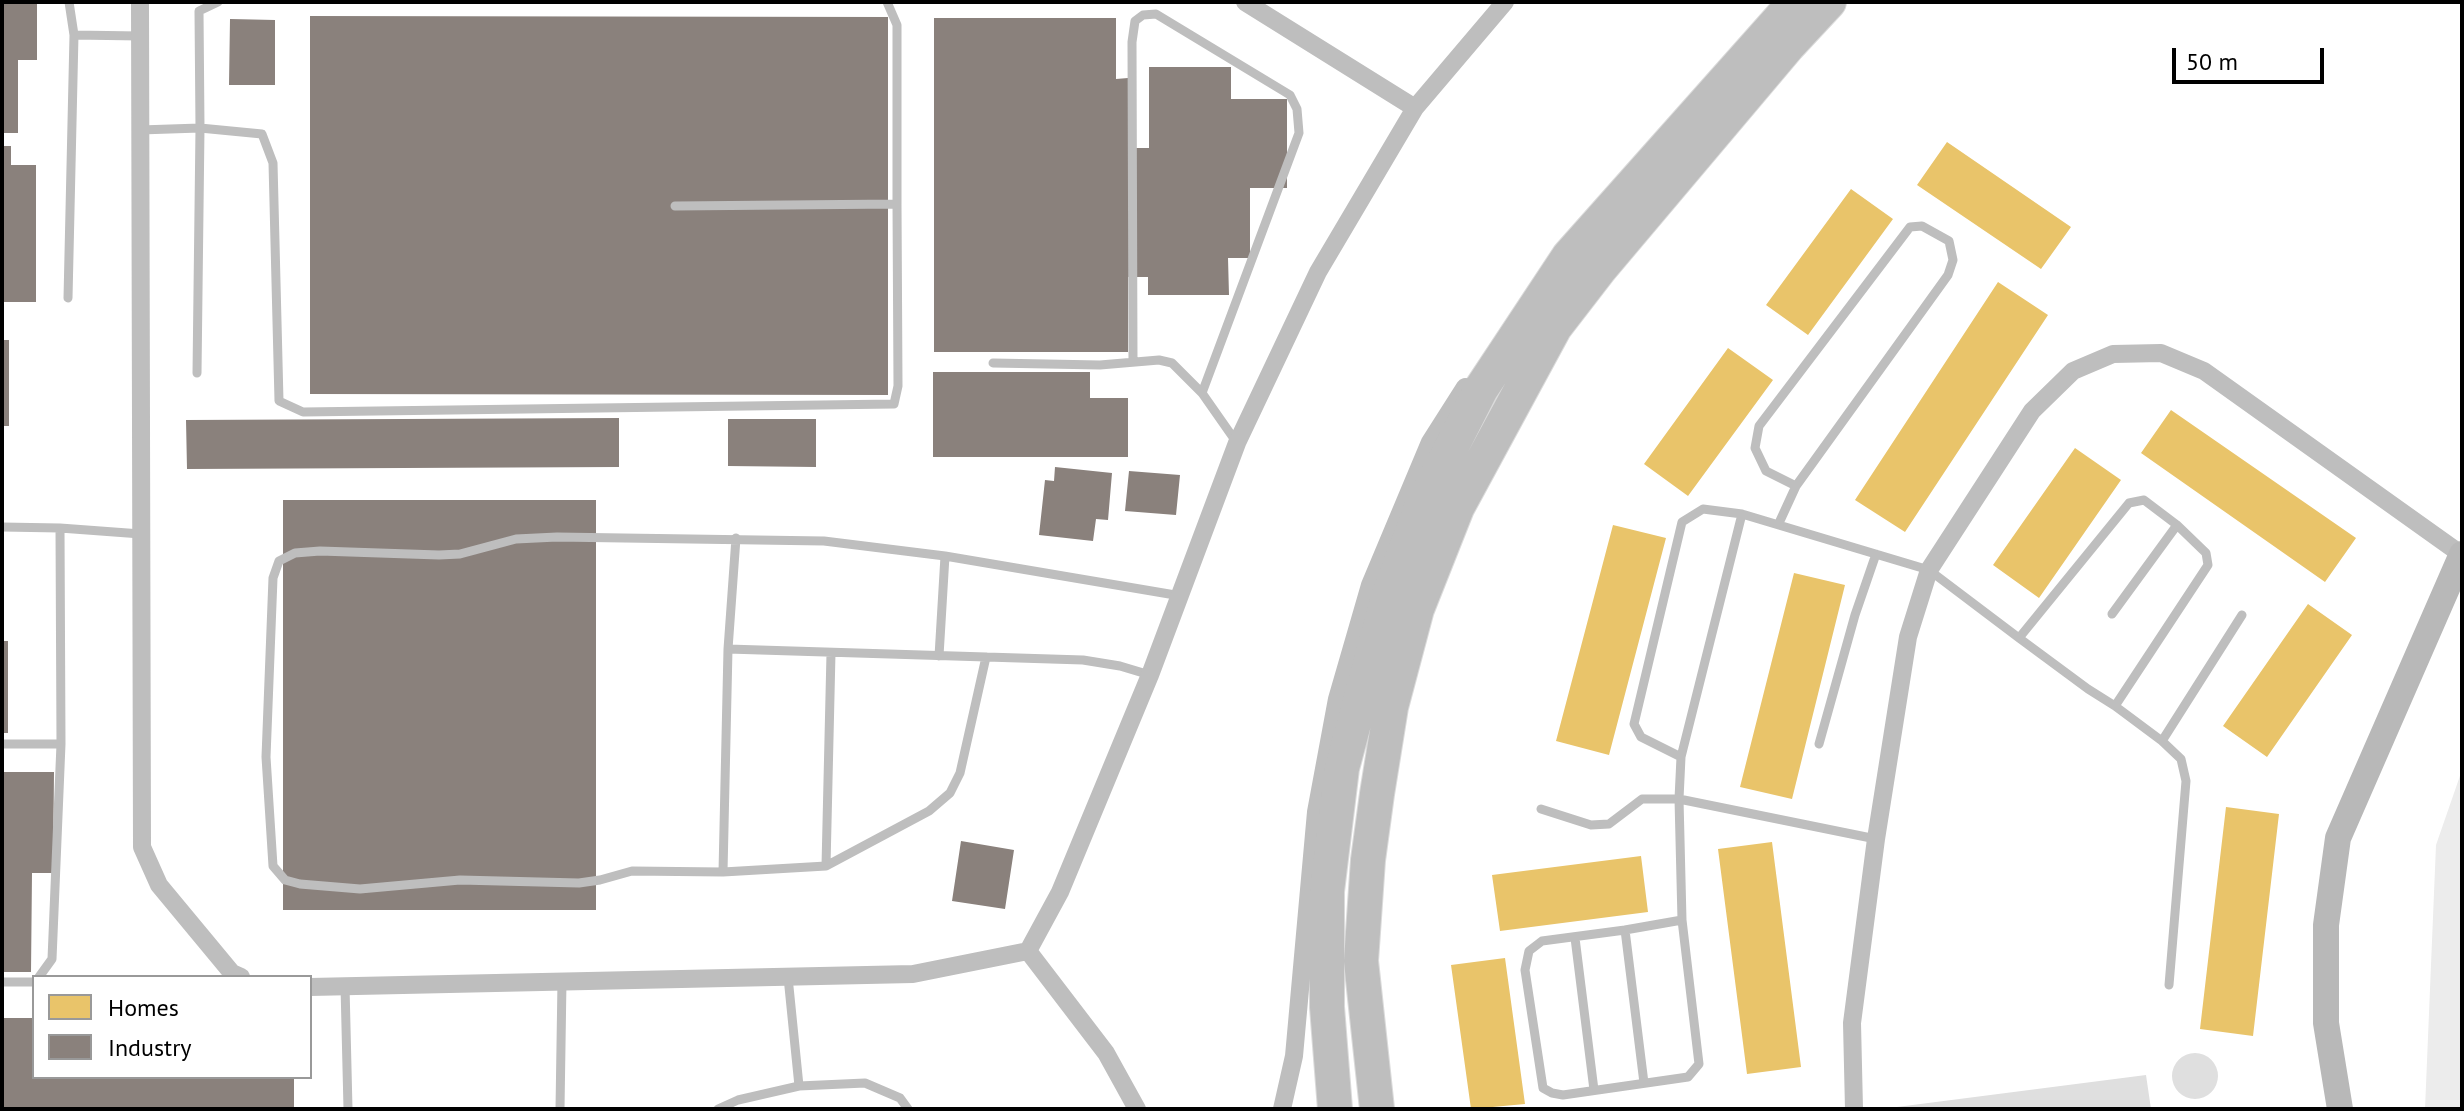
<!DOCTYPE html>
<html>
<head>
<meta charset="utf-8">
<style>
  body { margin:0 }
  #map { position:relative; width:2464px; height:1111px; overflow:hidden; background:#fff; font-family:"PT Sans",sans-serif }
  canvas { display:block }
  .frame { position:absolute; inset:0; border:4px solid #000; pointer-events:none }
  .legend { position:absolute; left:32px; top:975px; width:280px; height:104px; box-sizing:border-box; background:#fff; border:2px solid #999; margin:0; padding:10px 14px; list-style:none; font-size:24px; color:#000 }
  .legend li { display:flex; align-items:center; gap:16px; height:40px }
  .legend b { width:40px; border:2px solid #999 }
  .scale { position:absolute; left:2172px; top:48px; width:152px; height:36px; box-sizing:border-box; border:4px solid #000; border-top:0; padding-left:10px; font-size:24px; line-height:28px; white-space:nowrap; color:#000; -webkit-text-stroke:6px #fff; paint-order:stroke }
</style>
</head>
<body>
<div id="map">
<canvas width="2464" height="1111"></canvas>
<div class="frame"></div>
<ul class="legend">
<li><b style="height:22px;background:#e9c46a"></b>Homes</li>
<li><b style="height:22px;background:#8a817c"></b>Industry</li>
</ul>
<div class="scale">50 m</div>
</div>
<script>
const context = document.querySelector('canvas').getContext('2d');
context.lineJoin = 'round';
function fillPath(path, color) { context.fillStyle = color; context.fill(path, 'evenodd'); }
const poly = rows => new Path2D(rows.map(r => 'M' + r).join(''));
function stroke(path, color, width, dash) { context.strokeStyle = color; context.lineWidth = width; context.lineCap = dash ? 'butt' : 'round'; context.setLineDash(dash || []); context.stroke(path); }
fillPath(poly([
  [2462,770,2462,1109,2425,1109,2436,845]
]), '#ececec');
fillPath(poly([
  [1947,142,2071,227,2041,269,1917,185],
  [1851,189,1893,219,1808,335,1766,305],
  [1998,282,2048,315,1905,532,1855,500],
  [1728,348,1773,380,1688,496,1644,464],
  [2171,410,2356,538,2325,582,2141,453],
  [2075,448,2121,480,2039,598,1993,565],
  [1613,525,1666,538,1609,755,1556,741],
  [1794,573,1845,585,1792,799,1740,787],
  [2308,604,2352,635,2267,757,2223,726],
  [2226,807,2279,814,2253,1036,2200,1029],
  [1772,842,1801,1067,1747,1074,1718,849],
  [1641,856,1648,912,1500,931,1492,875],
  [1505,958,1525,1104,1471,1109,1451,965]
]), '#e9c46a');
fillPath(poly([
  [2,2,37,2,37,60,18,60,18,133,2,133],
  [310,16,888,17,888,395,310,394],
  [934,18,1116,18,1116,79,1128,78,1128,148,1149,148,1149,67,1231,67,1231,99,1287,99,1287,188,1250,188,1250,258,1228,258,1229,295,1148,295,1148,277,1128,277,1128,352,934,352],
  [230,19,275,20,275,85,229,85],
  [2,146,11,146,11,165,36,165,36,302,2,302],
  [2,340,9,340,9,426,2,426],
  [933,372,1090,372,1090,398,1128,398,1128,457,933,457],
  [619,418,619,467,187,469,186,420],
  [728,419,816,419,816,467,728,466],
  [1055,467,1112,473,1108,520,1096,519,1093,541,1039,535,1045,480,1054,481],
  [1129,471,1180,475,1176,515,1125,511],
  [283,500,596,500,596,910,283,910],
  [2,641,8,641,8,733,2,733],
  [2,772,54,772,53,873,32,873,31,972,2,972],
  [961,841,1014,850,1005,909,952,901],
  [2,1018,34,1018,34,1077,294,1077,294,1109,2,1109]
]), '#8a817c');
fillPath(poly([
  '2172 1076a23 23 0 1 1 46 0a23 23 0 1 1-46 0Z',
  [2146,1075,2151,1109,1897,1109,1897,1107]
]), '#dfdfdf');
const highway = poly([
  [1335,1109,1327,1007,1327,891,1342,768,1388,597,1422,505,1481,389,1569,256,1795,2],
  [1377,1109,1361,961,1368,860,1377,794,1391,707,1417,609,1457,508,1555,327,1599,270,1788,46,1829,2]
]);
stroke(highway, '#dbdbdb', 36);
stroke(poly([
  [69,2,74,35],
  [140,130,200,128,262,134,273,163,279,401,303,412,894,404,898,386,897,204],
  [675,206,897,204,897,25,887,2],
  [68,298,74,35,140,36],
  [1133,361,1132,42,1135,21,1143,15,1156,14,1290,95,1297,109,1299,133,1202,393],
  [993,363,1100,365,1159,360,1172,363,1202,393,1237,443],
  [197,373,200,128,199,11,218,2],
  [1779,523,1796,486,1948,275,1953,260,1949,241,1922,226,1910,227,1759,426,1755,448,1766,471,1796,486],
  [2,527,60,528,141,534],
  [2112,614,2177,525],
  [728,649,736,538],
  [939,656,945,556],
  [1150,675,1120,666,1083,660,728,649,723,872,632,871,600,880,579,883,460,880,360,889,300,884,285,880,273,866,266,757,273,578,279,561,295,553,320,551,439,555,460,554,516,539,557,537,824,541,945,556,1181,596],
  [2115,706,2162,741,2181,759,2186,781,2169,985],
  [2162,741,2242,615],
  [2,744,61,744],
  [1819,744,1855,615,1876,554],
  [1681,757,1641,737,1634,724,1682,522,1703,509,1742,514],
  [1541,809,1591,825,1609,824,1642,799,1679,799,1876,839],
  [826,866,831,653],
  [723,872,826,866,929,811,950,793,960,773,986,657],
  [1625,930,1682,920],
  [1575,938,1594,1090],
  [39,977,52,959,61,744,60,528],
  [788,977,799,1086],
  [2,982,34,982],
  [345,986,348,1109],
  [1644,1083,1625,930,1542,941,1529,951,1525,970,1543,1088,1552,1093,1563,1095,1688,1077,1699,1064,1682,920,1679,799,1681,757,1742,514,1929,570,2019,638,2088,689,2115,706,2208,565,2206,553,2177,525,2144,500,2129,503,2019,638],
  [560,1109,562,981],
  [718,1109,738,1100,799,1086,865,1083,900,1098,908,1109]
]), '#bebebe', 9);
stroke(poly([
  [140,2,142,847,159,885,232,973,241,977],
  [1245,2,1415,108],
  [1028,951,1060,892,1150,675,1237,443,1318,272,1415,108,1505,2],
  [310,987,913,974,1028,951,1106,1053,1137,1109],
  [1282,1109,1294,1056,1316,812,1337,699,1370,585,1430,442,1465,387],
  [1854,1109,1852,1023,1876,839,1908,637,1929,570,2032,411,2073,371,2113,354,2161,353,2204,371,2462,555]
]), '#bebebe', 18);
stroke(poly([
  [2340,1109,2326,1023,2326,925,2338,838,2462,554]
]), '#b8b8b8', 26);
stroke(highway, '#bebebe', 34);
</script>
</body>
</html>
